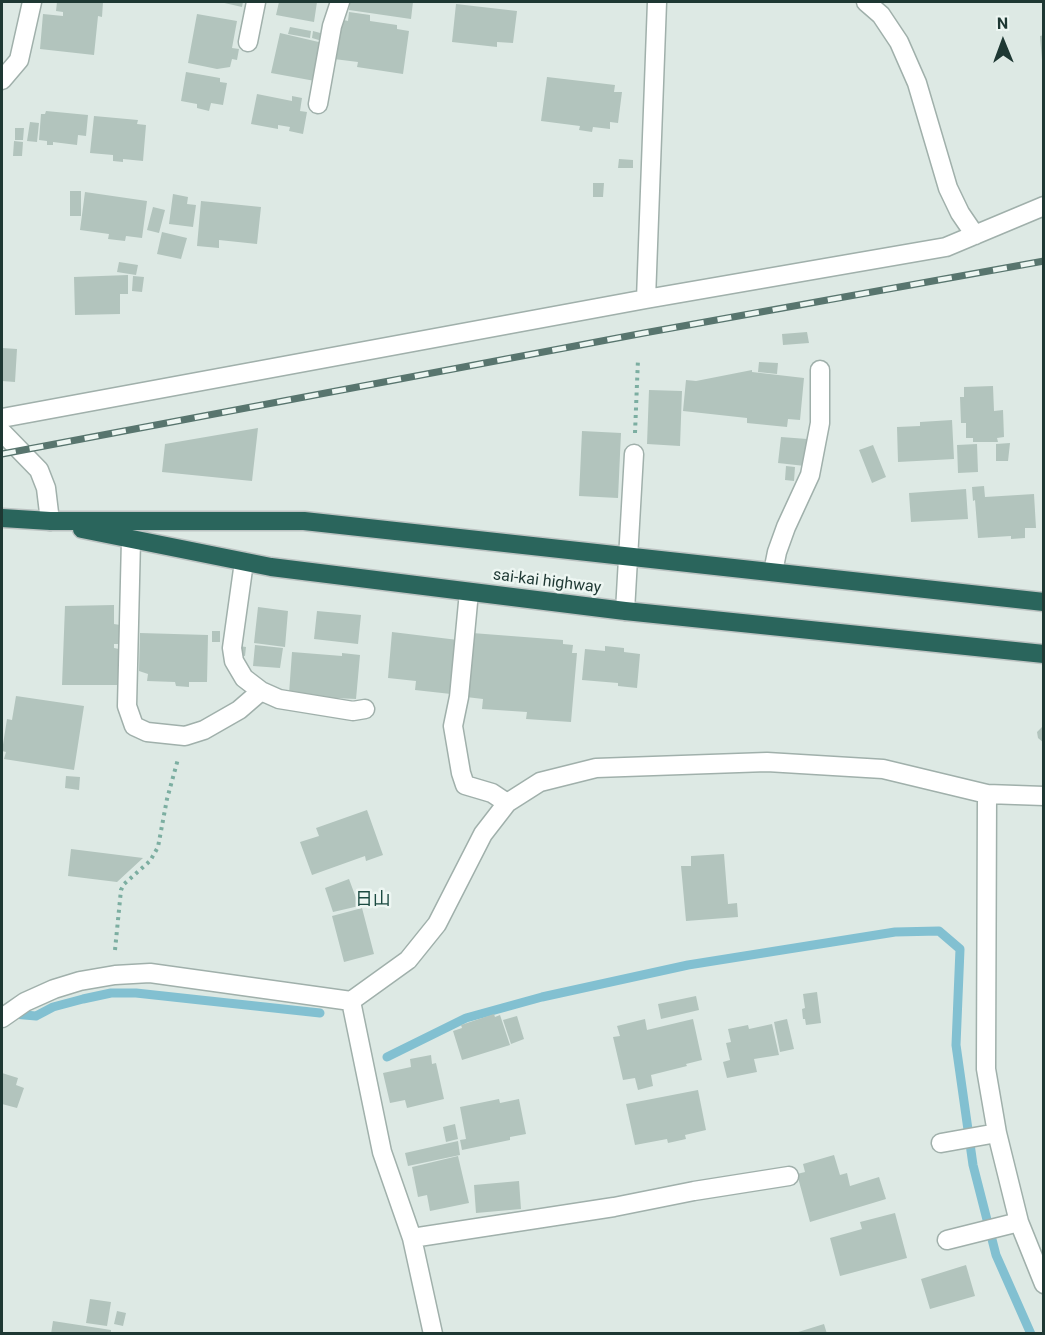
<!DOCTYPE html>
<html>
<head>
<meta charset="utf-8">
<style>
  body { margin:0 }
  #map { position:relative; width:1045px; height:1335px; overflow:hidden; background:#dde9e4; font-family:Roboto,sans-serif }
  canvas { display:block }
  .frame { position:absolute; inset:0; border:3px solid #1e3833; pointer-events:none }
  .north { position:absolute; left:973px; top:12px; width:60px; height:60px; -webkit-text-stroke:4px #edf6f2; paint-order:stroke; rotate:359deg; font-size:16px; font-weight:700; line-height:24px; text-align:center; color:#1e3833 }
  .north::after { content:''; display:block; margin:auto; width:21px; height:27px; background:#1e3833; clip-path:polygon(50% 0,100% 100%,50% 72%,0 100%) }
</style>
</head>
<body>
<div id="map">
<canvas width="1045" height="1335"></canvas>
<div class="frame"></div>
<div class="north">N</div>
</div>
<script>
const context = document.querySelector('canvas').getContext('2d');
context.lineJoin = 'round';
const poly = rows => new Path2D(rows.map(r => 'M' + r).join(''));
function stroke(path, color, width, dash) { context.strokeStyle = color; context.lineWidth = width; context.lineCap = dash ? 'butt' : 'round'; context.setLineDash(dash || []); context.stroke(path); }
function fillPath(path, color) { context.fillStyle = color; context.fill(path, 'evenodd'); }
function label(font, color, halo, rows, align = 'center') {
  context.font = font + ' Roboto,"Noto Sans JP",sans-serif'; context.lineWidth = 5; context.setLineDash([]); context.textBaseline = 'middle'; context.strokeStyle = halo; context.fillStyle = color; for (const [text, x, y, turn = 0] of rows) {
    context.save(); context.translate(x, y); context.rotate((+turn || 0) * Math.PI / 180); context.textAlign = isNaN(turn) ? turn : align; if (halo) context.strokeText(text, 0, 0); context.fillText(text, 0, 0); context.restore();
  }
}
stroke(poly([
  [13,1014,36,1016,53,1007,83,999,111,993,136,993,320,1013],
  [387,1057,466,1018,542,997,688,965,895,932,939,931,960,949,956,1045,973,1165,996,1255,1031,1334]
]), '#82c0d1', 9);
fillPath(poly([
  [57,2,103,2,102,17,98,16,94,55,40,49,43,14,63,16,63,12,56,11],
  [220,2,243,2,242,7],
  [279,2,317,2,314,22,276,15],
  [350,2,413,2,411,19,349,10],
  [456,4,517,11,513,43,497,42,497,47,452,42],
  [349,12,370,15,370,21,397,25,397,29,409,31,403,74,357,67,358,62,334,59,340,19,348,21],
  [197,14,237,21,232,48,239,49,237,60,232,59,230,67,217,69,188,63],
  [290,27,311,31,310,38,288,34],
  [313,31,324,34,322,41,312,38],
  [280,33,323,43,315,81,271,73],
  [1044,35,1044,60,1042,60,1040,36],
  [186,72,220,78,220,82,227,83,223,105,211,103,209,111,197,108,197,104,181,101],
  [547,77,615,85,614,92,622,92,618,123,610,122,610,129,593,127,592,132,579,130,580,126,541,121],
  [257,94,292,101,292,96,302,98,300,111,307,112,303,134,289,131,290,127,278,125,278,129,251,124],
  [46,111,88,115,86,136,78,135,77,145,53,142,53,145,47,145,47,141,39,140,41,114,45,114],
  [94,116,138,120,137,124,146,125,143,161,123,159,123,162,113,161,113,155,90,153],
  [30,122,39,123,37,142,27,141],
  [15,128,24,128,23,140,15,140],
  [14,141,23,142,22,156,13,156],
  [619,159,633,160,633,168,618,168],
  [593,183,604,183,603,197,593,197],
  [70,191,81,191,81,216,70,216],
  [85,192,147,201,142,238,126,236,125,241,108,239,109,234,80,230],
  [173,194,188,197,187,204,196,205,193,227,169,224],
  [201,201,261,207,257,244,219,240,219,248,197,246],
  [153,207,165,210,159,233,147,230],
  [162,232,187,238,181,259,157,254],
  [119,262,138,265,136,275,117,272],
  [128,275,128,294,120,294,120,314,75,315,74,277],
  [133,276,144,277,142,292,132,291],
  [807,332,809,343,783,345,782,334],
  [2,348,17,349,15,382,2,381],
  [759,362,778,363,777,374,758,372],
  [752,370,752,372,804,378,800,420,788,419,787,427,747,423,747,418,683,411,686,380,696,381],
  [993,386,994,411,1003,410,1004,437,997,438,998,442,973,442,973,438,966,438,966,423,961,423,960,397,964,397,964,387],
  [649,390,682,391,680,446,647,444],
  [952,420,954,459,898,462,897,427,920,426,920,422],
  [258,428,252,481,162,472,165,444],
  [582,431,621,433,618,498,579,496],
  [781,437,807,439,805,466,778,463],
  [1010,443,1008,461,996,461,996,444],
  [977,444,978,472,958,473,957,445],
  [873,445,886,477,872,483,859,450],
  [786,466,795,467,794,481,785,480],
  [984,486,985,497,1034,494,1036,528,1025,528,1025,538,1011,539,1011,536,978,538,975,500,973,501,972,487],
  [966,489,968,519,911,522,909,493],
  [114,605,114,624,120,625,120,644,114,644,114,648,119,649,119,685,62,685,65,606],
  [258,607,288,611,285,647,254,643],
  [317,611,361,615,358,644,314,639],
  [212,631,220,631,220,642,212,642],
  [392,632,458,640,451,694,415,690,416,681,388,678],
  [140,633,208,635,207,682,189,682,189,687,176,686,175,682,147,681,148,674,139,671],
  [472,633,563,640,563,644,573,645,572,653,577,653,571,722,526,719,527,712,482,709,483,699,466,697],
  [255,645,283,648,280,668,253,666],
  [239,646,246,647,245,656,238,655],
  [605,646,624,648,624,652,640,654,637,688,618,686,618,683,582,680,585,649,605,651],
  [292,652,342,656,342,653,360,655,356,699,335,698,335,701,289,694],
  [16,696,84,706,74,770,4,759,6,752,2,751,7,719,12,720],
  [1044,725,1044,743,1038,738,1037,732],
  [66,776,80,777,79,790,65,788],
  [367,810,383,855,366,861,365,856,312,875,300,842,319,836,316,828],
  [71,849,143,858,117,882,68,876],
  [724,854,728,904,737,903,738,917,686,921,681,866,691,866,691,856],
  [349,879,359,906,333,912,325,888],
  [362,908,374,954,344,962,332,916],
  [817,992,821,1023,806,1025,805,1019,803,1019,802,1009,805,1008,803,994],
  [696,996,699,1010,661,1019,658,1004],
  [494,1014,495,1017,500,1015,510,1045,462,1060,453,1031,462,1028,461,1025],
  [517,1016,524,1039,511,1044,503,1020],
  [645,1019,647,1030,693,1019,702,1060,686,1064,687,1066,651,1075,653,1086,638,1090,635,1078,623,1080,613,1037,620,1036,617,1026],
  [787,1019,794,1049,780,1052,774,1022],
  [772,1024,779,1055,754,1059,757,1072,727,1078,723,1062,730,1060,726,1043,731,1042,728,1029,748,1025,749,1029],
  [431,1055,432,1064,436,1063,444,1099,407,1108,405,1100,390,1103,383,1073,411,1067,410,1059],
  [2,1073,18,1078,16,1085,24,1088,17,1108,2,1104],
  [698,1090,706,1130,685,1135,686,1139,668,1143,667,1139,635,1145,626,1104],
  [499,1099,500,1103,519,1099,526,1134,510,1137,510,1140,462,1150,460,1140,466,1139,460,1107],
  [455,1124,458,1139,446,1142,443,1127],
  [458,1141,460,1155,408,1166,405,1153],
  [834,1155,840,1175,847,1173,850,1186,879,1177,886,1199,810,1222,797,1174,805,1172,803,1164],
  [458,1156,469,1203,430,1211,427,1195,418,1197,412,1167],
  [519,1181,521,1209,476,1213,474,1185],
  [895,1213,907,1258,840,1276,830,1238,862,1229,860,1222],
  [966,1265,975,1296,930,1309,921,1279],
  [90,1299,111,1302,107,1326,86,1323],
  [117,1311,126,1313,123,1326,114,1324],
  [53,1321,111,1330,111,1334,51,1334],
  [824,1324,827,1334,795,1334,795,1333]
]), '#b2c4bd');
const minor = poly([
  [866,2,881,15,899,42,917,83,948,188,960,213,975,235],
  [248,42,256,2],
  [2,80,19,60,32,2],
  [318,104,332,26,340,2],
  [646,299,657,2],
  [2,418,646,299,946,247,1044,206],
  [2,432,39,470,46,488,50,521],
  [131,540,127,706,134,726,147,732,185,736,204,730,239,710,261,691],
  [244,562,232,648,234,661,244,678,261,691,279,699,353,711,365,709],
  [773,572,777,552,786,527,810,475,820,423,820,370],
  [469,592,459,697,453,726,461,773,465,785,492,793,507,803],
  [625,611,634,454],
  [987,794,986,1069,997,1133,1019,1222,1044,1284],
  [351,1001,382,1152,412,1238,614,1207,694,1191,789,1176],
  [2,1018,25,1002,54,989,80,981,115,975,150,973,351,1001,408,960,437,924,483,834,507,803,540,782,596,768,767,762,883,769,987,794,1044,796],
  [941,1143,997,1133],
  [412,1238,433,1334],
  [947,1240,1019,1222]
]);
const highway = poly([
  [2,518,50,521,304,521,1044,602],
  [82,529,271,567,625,611,1044,654]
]);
stroke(minor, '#a0b0ab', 21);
stroke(highway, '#bcc3c2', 21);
stroke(poly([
  [635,433,638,359],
  [115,950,121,890,124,884,150,861,158,847,167,799,178,759]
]), '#7caea1', 4, [3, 4.5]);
stroke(minor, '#fff', 18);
stroke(highway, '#2a655c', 18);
const rail = poly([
  [2,454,644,333,1044,261]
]);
stroke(rail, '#58756e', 7);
stroke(rail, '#edf6f2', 4.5, [14]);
label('16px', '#1e3833', '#edf6f2', [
  ["sai-kai highway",547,582,7]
]);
label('18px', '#1b4a41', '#edf6f2', [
  ["日山",373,900]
]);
</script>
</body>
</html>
